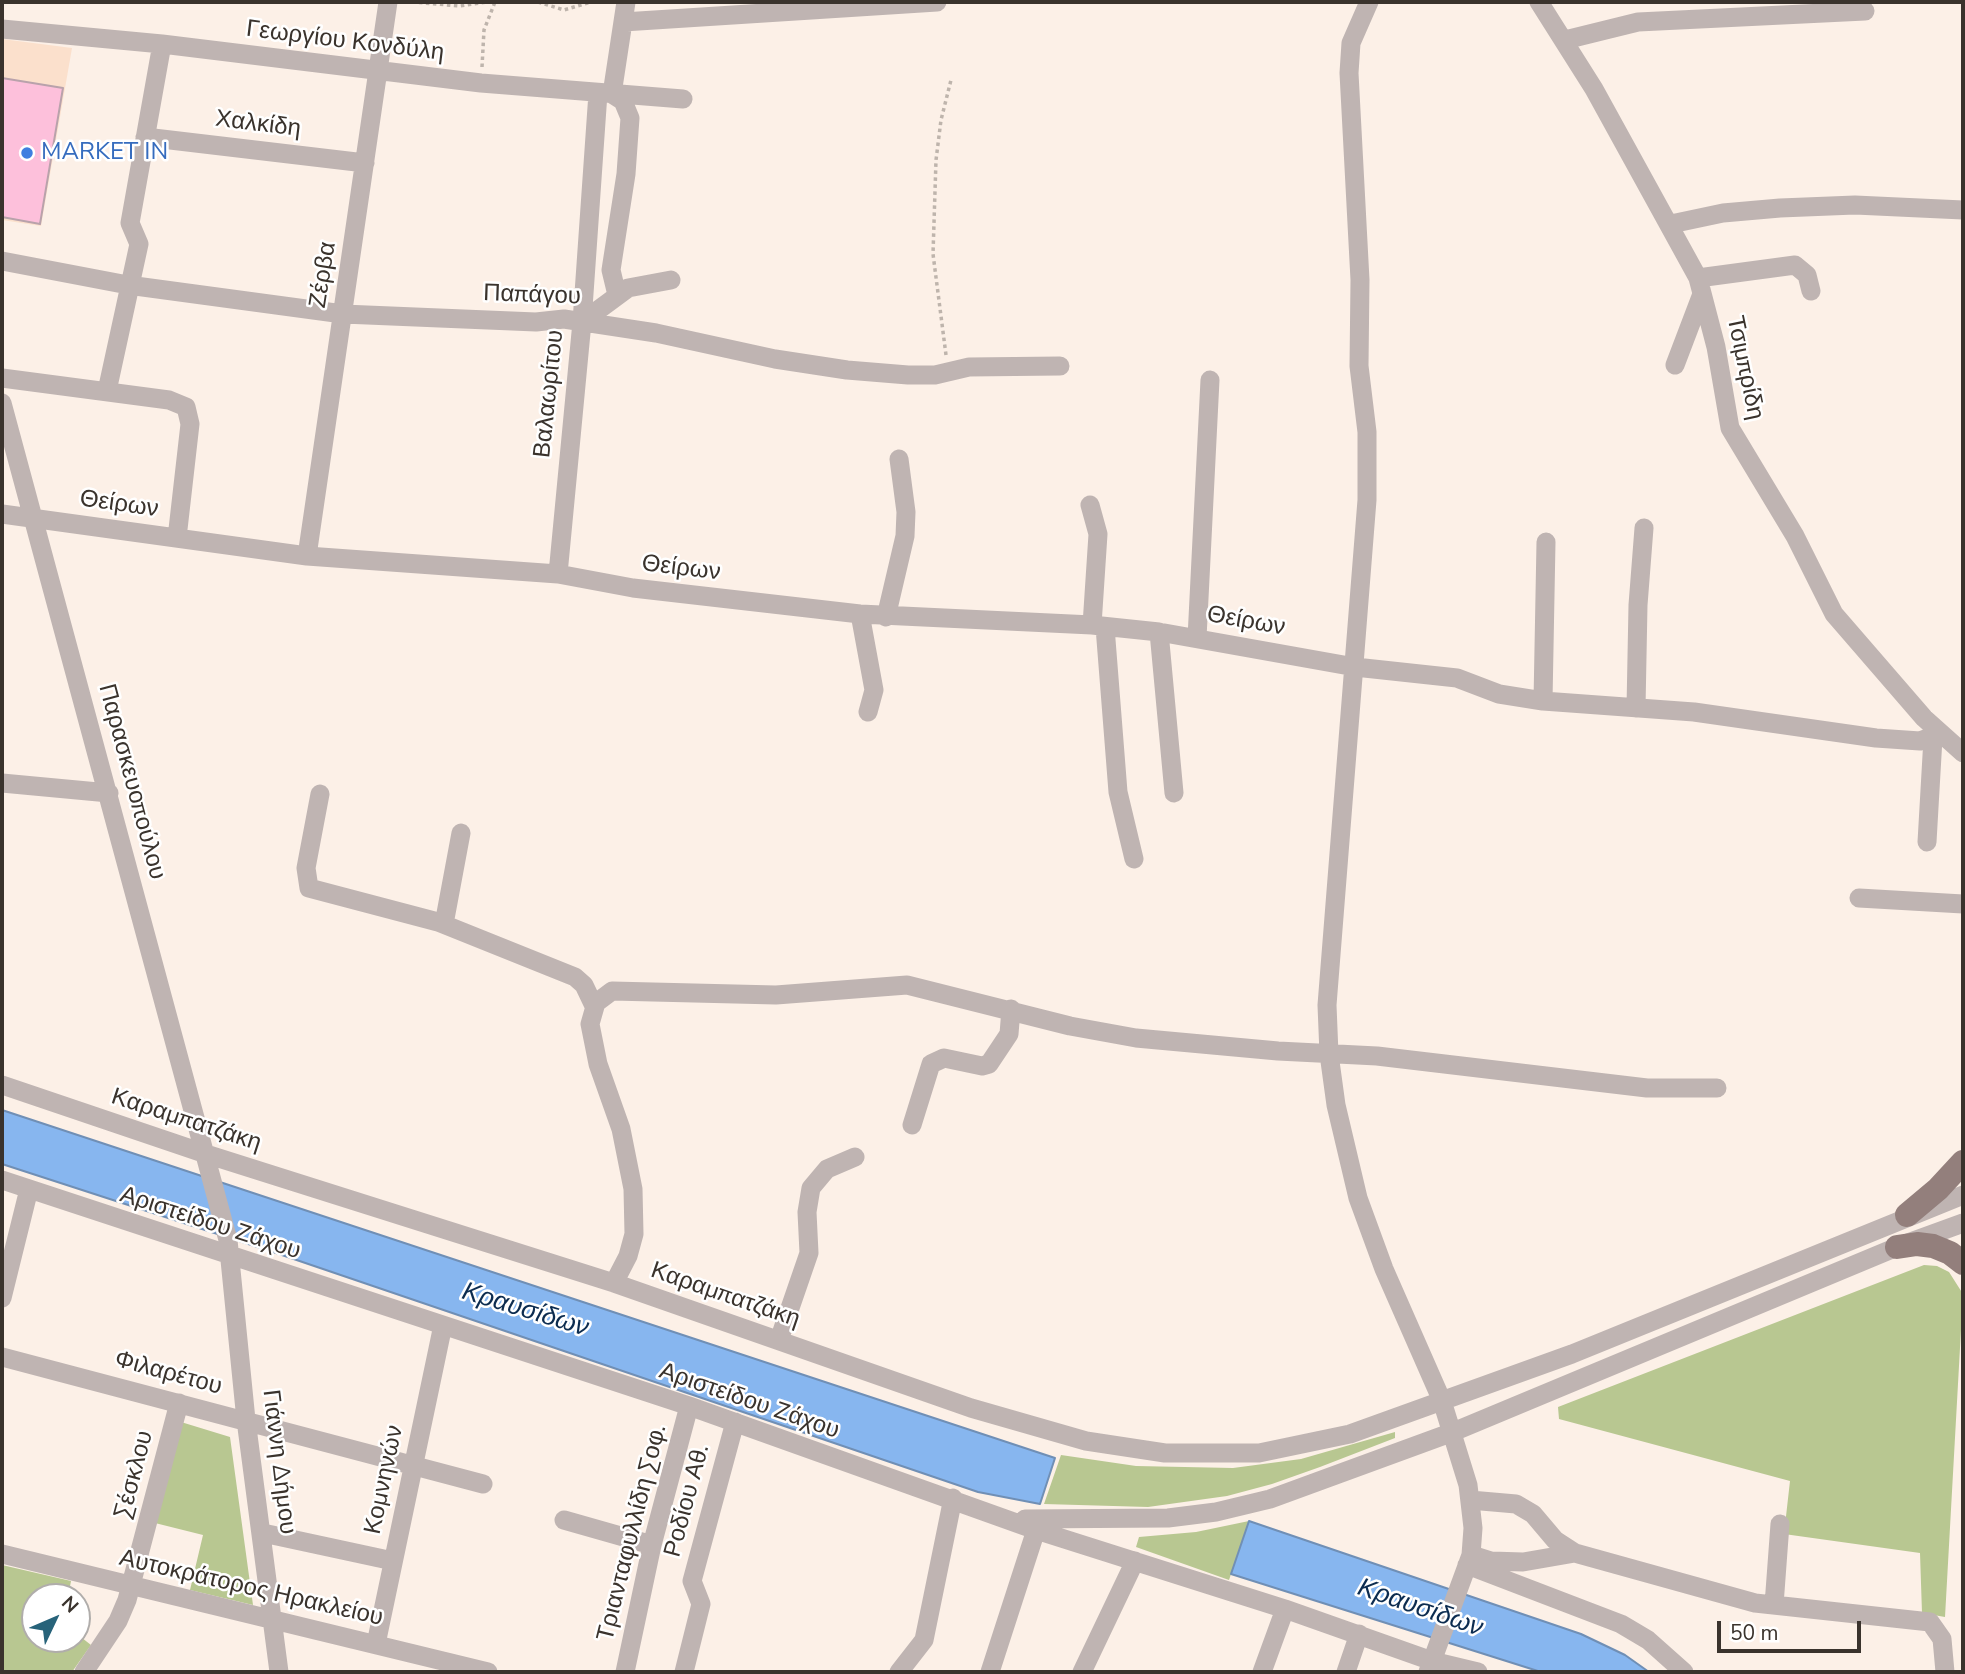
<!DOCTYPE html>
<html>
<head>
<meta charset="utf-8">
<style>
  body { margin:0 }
  #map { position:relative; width:1965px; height:1674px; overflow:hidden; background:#fcf0e7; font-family:"Nunito Sans",sans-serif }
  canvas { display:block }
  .frame { position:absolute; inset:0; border:4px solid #3a332d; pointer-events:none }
  .north { position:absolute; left:21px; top:1583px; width:70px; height:70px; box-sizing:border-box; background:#fff; border:2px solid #b0adab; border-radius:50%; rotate:46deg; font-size:19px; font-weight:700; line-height:28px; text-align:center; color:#3a332d }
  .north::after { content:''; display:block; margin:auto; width:24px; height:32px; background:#27637a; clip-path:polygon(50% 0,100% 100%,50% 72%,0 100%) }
  .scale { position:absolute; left:1717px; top:1621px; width:144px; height:32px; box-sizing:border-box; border:4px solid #3a332d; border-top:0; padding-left:9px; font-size:21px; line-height:24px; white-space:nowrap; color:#3a332d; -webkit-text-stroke:5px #fff; paint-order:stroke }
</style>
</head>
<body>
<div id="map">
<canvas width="1965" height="1674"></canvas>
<div class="frame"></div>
<div class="north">N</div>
<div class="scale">50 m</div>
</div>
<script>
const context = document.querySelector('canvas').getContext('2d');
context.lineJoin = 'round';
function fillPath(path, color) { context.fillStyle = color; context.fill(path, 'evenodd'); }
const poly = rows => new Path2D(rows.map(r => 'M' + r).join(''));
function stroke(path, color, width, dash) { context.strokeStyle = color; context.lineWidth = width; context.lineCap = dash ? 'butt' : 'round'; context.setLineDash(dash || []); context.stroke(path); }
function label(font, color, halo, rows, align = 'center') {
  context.font = font + ' "Nunito Sans",sans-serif'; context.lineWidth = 5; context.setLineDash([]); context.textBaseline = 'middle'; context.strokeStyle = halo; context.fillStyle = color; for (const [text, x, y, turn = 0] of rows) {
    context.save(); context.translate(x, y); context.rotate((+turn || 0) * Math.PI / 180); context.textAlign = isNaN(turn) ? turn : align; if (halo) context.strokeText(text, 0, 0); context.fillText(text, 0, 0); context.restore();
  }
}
fillPath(poly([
  [2,39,72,48,41,226,2,220]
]), '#fbe0cc');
fillPath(poly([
  [1924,1265,1937,1266,1949,1272,1963,1294,1945,1617,1922,1613,1920,1553,1784,1534,1790,1481,1559,1419,1558,1407],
  [181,1422,230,1437,253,1605,190,1590,203,1535,155,1523],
  [1395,1432,1395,1438,1320,1467,1272,1484,1227,1496,1148,1507,1044,1504,1061,1455,1136,1466,1233,1468,1301,1459],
  [1249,1521,1229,1580,1136,1547,1139,1537,1196,1532],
  [2,1565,71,1581,68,1597,35,1597,35,1639,77,1639,77,1634,91,1645,72,1672,2,1672]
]), '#b8c791');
const water = poly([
  [2,1110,1055,1458,1040,1504,978,1492,276,1253,2,1164,2,1110],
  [1249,1521,1581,1634,1625,1655,1649,1672,1541,1672,1231,1574,1249,1521]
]);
fillPath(water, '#87b6ef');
stroke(water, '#708fb5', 2);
const building = poly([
  [2,78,63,88,40,224,2,217,2,78]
]);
fillPath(building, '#fdc0db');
stroke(building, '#b9a2ab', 2);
stroke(poly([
  [412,2,460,6,486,2],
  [538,2,564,10,591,2],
  [482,67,484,30,495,2],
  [946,355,933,254,936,160,941,120,951,80]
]), '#beb4ac', 3.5, [3.5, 3.5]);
stroke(poly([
  [1369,2,1351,43,1349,73,1360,280,1359,366,1367,432,1367,500,1327,1005,1329,1054,1336,1105,1358,1198,1384,1269,1442,1401,1468,1485,1473,1528,1471,1555,1428,1672],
  [1539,2,1594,89,1698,278,1716,347,1730,428,1795,536,1834,614,1924,718,1963,753],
  [623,22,937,2],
  [2,29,162,44,481,83,683,99],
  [1565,40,1638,22,1865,11],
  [145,137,365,163],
  [1671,224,1723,213,1780,208,1855,205,1963,210],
  [2,261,128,285,343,314,536,322,564,319,656,333,775,359,847,370,908,375,935,375,969,367,1060,366],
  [1698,278,1795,265,1807,275,1811,291],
  [617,295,611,270,626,174,630,118,623,101,612,94,626,2],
  [582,322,628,288,671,280],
  [1675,365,1702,294],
  [2,378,169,400,186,407,190,424,177,538],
  [107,391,139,244,130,223,162,44],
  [2,403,228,1240,246,1420,279,1672],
  [1090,505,1098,534,1092,625],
  [2,514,307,556,558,574,633,588,860,614,1092,625,1159,632,1355,667,1457,678,1499,694,1543,701,1694,712,1876,738,1920,741,1939,734],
  [307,556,388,2],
  [558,574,582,322,598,93],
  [860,614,874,690,868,712],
  [886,617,905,536,906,512,899,459],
  [1105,627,1118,792,1134,859],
  [1159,632,1174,793],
  [1197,638,1210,380],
  [1543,701,1546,542],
  [1636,708,1638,605,1644,528],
  [2,783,109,793],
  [320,794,306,868,309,888,438,922,575,977,584,985,594,1006],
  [1927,842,1933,738],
  [1859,898,1963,904],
  [444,924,461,833],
  [2,1085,206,1154,614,1283,971,1408,1086,1441,1165,1453,1259,1453,1350,1434,1572,1354,1963,1195],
  [912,1125,931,1064,944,1058,982,1066,989,1064,1009,1034,1011,1009],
  [2,1180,689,1406,1036,1530,1285,1609,1432,1661,1478,1672],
  [614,1283,628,1256,634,1234,633,1189,621,1129,598,1064,590,1024,596,1003,612,991,776,995,907,985,1070,1026,1136,1038,1278,1051,1377,1056,1647,1088,1717,1088],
  [2,1298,29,1189],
  [779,1340,809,1253,807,1212,811,1188,827,1169,855,1157],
  [2,1357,483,1484],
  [1470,1500,1516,1504,1533,1514,1555,1540,1575,1553,1755,1603,1930,1622,1942,1639,1945,1672],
  [1025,1519,1168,1518,1216,1512,1270,1499,1453,1432,1897,1247,1963,1223],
  [564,1520,652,1545],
  [263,1533,393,1561],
  [2,1554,488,1672],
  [1472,1555,1491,1561,1523,1562,1575,1553],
  [1467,1565,1621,1624,1648,1640,1684,1672],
  [1774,1605,1780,1524],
  [376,1644,443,1325],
  [84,1672,118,1621,127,1600,179,1403],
  [625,1672,652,1545,689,1406],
  [684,1672,701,1604,692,1581,735,1422],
  [899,1672,924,1640,953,1498],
  [990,1672,1036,1530],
  [1082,1672,1135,1561],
  [1262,1672,1285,1609],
  [1346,1672,1359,1634]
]), '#bfb4b2', 19);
stroke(poly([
  [1907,1215,1938,1189,1963,1162],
  [1897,1247,1917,1244,1933,1246,1950,1253,1963,1263]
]), '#937f7c', 24);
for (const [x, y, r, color] of [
  [27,153,7,"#3f7fe0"]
]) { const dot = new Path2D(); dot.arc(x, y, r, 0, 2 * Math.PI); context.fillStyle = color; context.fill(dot); stroke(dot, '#fff', 2.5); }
label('24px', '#3a332d', '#fff', [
  ["Γεωργίου Κονδύλη",345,42,7],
  ["Χαλκίδη",258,125,7],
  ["Ζέρβα",324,275,-81],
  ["Παπάγου",532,296,2],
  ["Τσιμπρίδη",1744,368,78],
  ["Βαλαωρίτου",550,394,-84],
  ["Θείρων",119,505,8],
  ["Θείρων",681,569,7],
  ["Θείρων",1246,622,10],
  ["Παρασκευοπούλου",131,782,75],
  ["Καραμπατζάκη",186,1121,18],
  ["Αριστείδου Ζάχου",210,1224,18],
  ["Καραμπατζάκη",725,1296,19],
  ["Φιλαρέτου",168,1374,15],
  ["Αριστείδου Ζάχου",749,1402,19],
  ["Γιάννη Δήμου",278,1462,83],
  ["Σέσκλου",135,1475,-75],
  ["Κομνηνών",385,1480,-78],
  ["Ροδίου Αθ.",688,1501,-75],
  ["Τριανταφυλλίδη Σοφ.",633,1533,-76],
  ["Αυτοκράτορος Ηρακλείου",251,1589,13]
]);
label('24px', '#366cbe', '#fff', [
  ["MARKET IN",41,153]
], 'left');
label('italic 26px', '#0c2c50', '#fff', [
  ["Κραυσίδων",525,1311,17],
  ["Κραυσίδων",1420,1609,19]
]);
</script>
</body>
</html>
